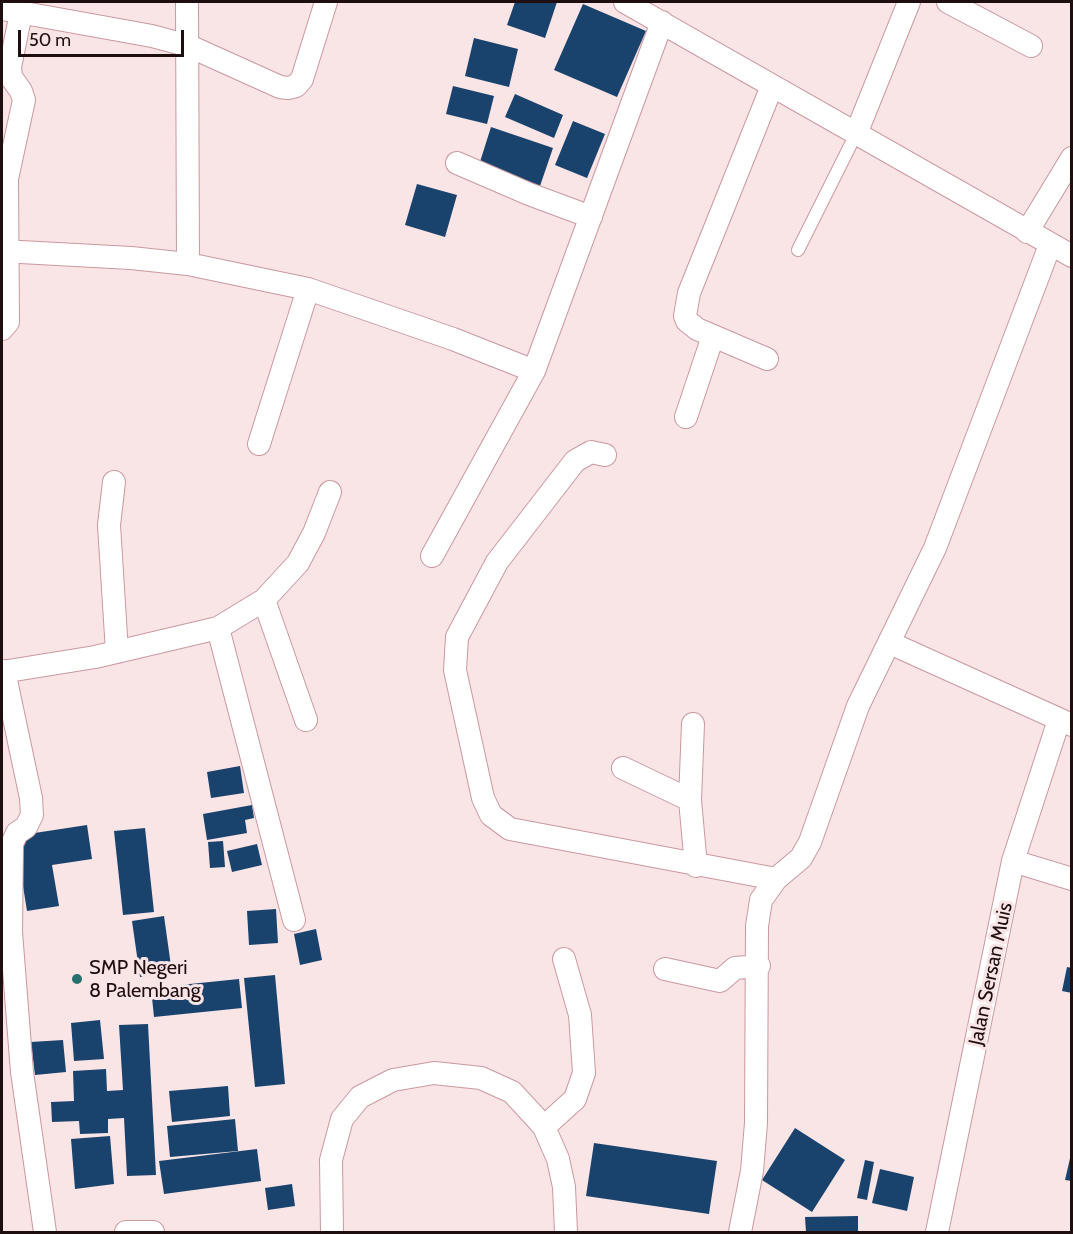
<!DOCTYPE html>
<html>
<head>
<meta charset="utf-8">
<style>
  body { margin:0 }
  #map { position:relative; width:1073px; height:1234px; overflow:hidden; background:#f9e4e6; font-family:Cabin,sans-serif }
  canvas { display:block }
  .frame { position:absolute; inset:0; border:3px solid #1f0e10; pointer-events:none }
  .scale { position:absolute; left:18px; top:30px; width:166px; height:27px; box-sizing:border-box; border:3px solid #1f0e10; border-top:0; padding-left:8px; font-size:18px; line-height:21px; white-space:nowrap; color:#1f0e10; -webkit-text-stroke:4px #f9e4e6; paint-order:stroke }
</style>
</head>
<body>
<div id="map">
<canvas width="1073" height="1234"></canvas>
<div class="frame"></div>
<div class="scale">50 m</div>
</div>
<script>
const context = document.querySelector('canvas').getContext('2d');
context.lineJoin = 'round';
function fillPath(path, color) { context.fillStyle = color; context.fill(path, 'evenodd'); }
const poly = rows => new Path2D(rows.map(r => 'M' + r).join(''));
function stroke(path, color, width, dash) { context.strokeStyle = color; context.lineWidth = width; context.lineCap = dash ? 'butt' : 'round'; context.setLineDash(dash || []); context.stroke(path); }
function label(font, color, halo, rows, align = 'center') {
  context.font = font + ' Cabin,sans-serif'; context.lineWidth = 6; context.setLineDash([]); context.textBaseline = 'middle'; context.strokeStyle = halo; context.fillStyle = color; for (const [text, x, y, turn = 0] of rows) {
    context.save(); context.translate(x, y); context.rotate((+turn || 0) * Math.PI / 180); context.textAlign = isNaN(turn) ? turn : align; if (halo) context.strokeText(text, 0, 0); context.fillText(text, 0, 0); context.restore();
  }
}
fillPath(poly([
  [515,2,557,2,545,38,507,25],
  [583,4,646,31,617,97,554,70],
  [474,38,518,49,509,87,465,76],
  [453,86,494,96,487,124,446,114],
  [515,94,563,115,554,138,505,117],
  [573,121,605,134,587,178,555,165],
  [491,127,553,148,540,186,479,165],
  [417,184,457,195,445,237,405,225],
  [240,766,244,793,211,798,207,772],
  [252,805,254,818,245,820,247,833,207,840,203,814],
  [87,825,92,859,52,865,59,906,27,911,15,836],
  [145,828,154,912,123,915,114,831],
  [223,841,225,867,210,868,208,842],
  [257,844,262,865,232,872,227,851],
  [276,909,278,943,249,945,247,911],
  [164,916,172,973,140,977,132,921],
  [316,929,322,960,300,965,294,934],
  [1067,967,1072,968,1072,993,1062,991],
  [275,975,285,1084,255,1087,244,978],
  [239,979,242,1008,154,1017,151,988],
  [100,1020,104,1059,74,1061,71,1023],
  [148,1024,156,1175,127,1176,124,1118,108,1119,108,1133,80,1134,79,1121,52,1122,51,1102,74,1101,73,1071,106,1069,107,1091,123,1090,119,1025],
  [63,1040,66,1072,35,1075,31,1042],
  [228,1086,230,1116,172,1122,169,1091],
  [235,1119,238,1151,170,1157,167,1126],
  [795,1128,845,1160,812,1212,762,1180],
  [110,1136,114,1184,75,1189,71,1139],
  [594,1143,717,1161,709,1214,586,1196],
  [257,1149,261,1181,164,1194,159,1161],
  [1071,1154,1072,1154,1072,1181,1065,1180],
  [865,1160,874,1162,867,1200,857,1198],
  [880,1169,914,1177,907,1211,872,1203],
  [292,1184,295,1206,268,1210,265,1188],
  [858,1216,858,1232,806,1232,805,1217]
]), '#19436c');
const lane = poly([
  [798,250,856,134]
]);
const street = poly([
  [187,2,188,264],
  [625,2,1072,256],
  [948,2,1031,46],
  [2,9,152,36,189,46,280,87,288,88,296,86,302,79,326,2],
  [856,134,909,2],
  [457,163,529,194,591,217],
  [1027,232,1072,158],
  [2,251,131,258,188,264,308,289,453,339,534,371],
  [2,329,8,322,7,179,24,100,21,91,11,77,10,67,21,13],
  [767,359,697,329,687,321,685,316,689,293,772,86],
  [686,417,713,336],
  [259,444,308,289],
  [605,455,591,452,575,461,497,562,457,637,455,670,483,798,491,815,510,829,776,879],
  [114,482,109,525,117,652],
  [432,556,534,371,662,22],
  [264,600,306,720],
  [218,628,294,920],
  [890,643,1072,725],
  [4,671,31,798,32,815,26,827,17,833,12,844,11,932],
  [2,672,95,657,218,628,264,600,298,563,314,533,330,492],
  [693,724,690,800,696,866],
  [623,768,690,800],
  [1013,861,1072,879],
  [2,933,11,932,22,1072,45,1232],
  [665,969,720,981,735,968,759,966],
  [544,1127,575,1099,584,1073,580,1015,564,959],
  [126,1232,153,1232],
  [332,1232,331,1160,342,1119,360,1097,393,1080,434,1073,481,1078,512,1092,536,1118,544,1127,558,1159,564,1187,566,1232],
  [740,1232,752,1171,756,1123,757,926,761,900,776,879,801,858,810,842,858,706,935,548,1050,245],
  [937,1232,1013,861,1059,720]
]);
stroke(lane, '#ca999f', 14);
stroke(street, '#ca999f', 24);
stroke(lane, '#fff', 12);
stroke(street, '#fff', 22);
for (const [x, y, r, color] of [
  [77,979,6,"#26706d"]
]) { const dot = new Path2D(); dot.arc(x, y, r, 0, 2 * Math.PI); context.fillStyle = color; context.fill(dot); stroke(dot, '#f9e4e6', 2); }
label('20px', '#1f0e10', '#f9e4e6', [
  ["SMP Negeri",89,968],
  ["8 Palembang",89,991]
], 'left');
label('20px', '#1f0e10', '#f9e4e6', [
  ["Jalan Sersan Muis",991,974,-78]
]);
</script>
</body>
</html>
